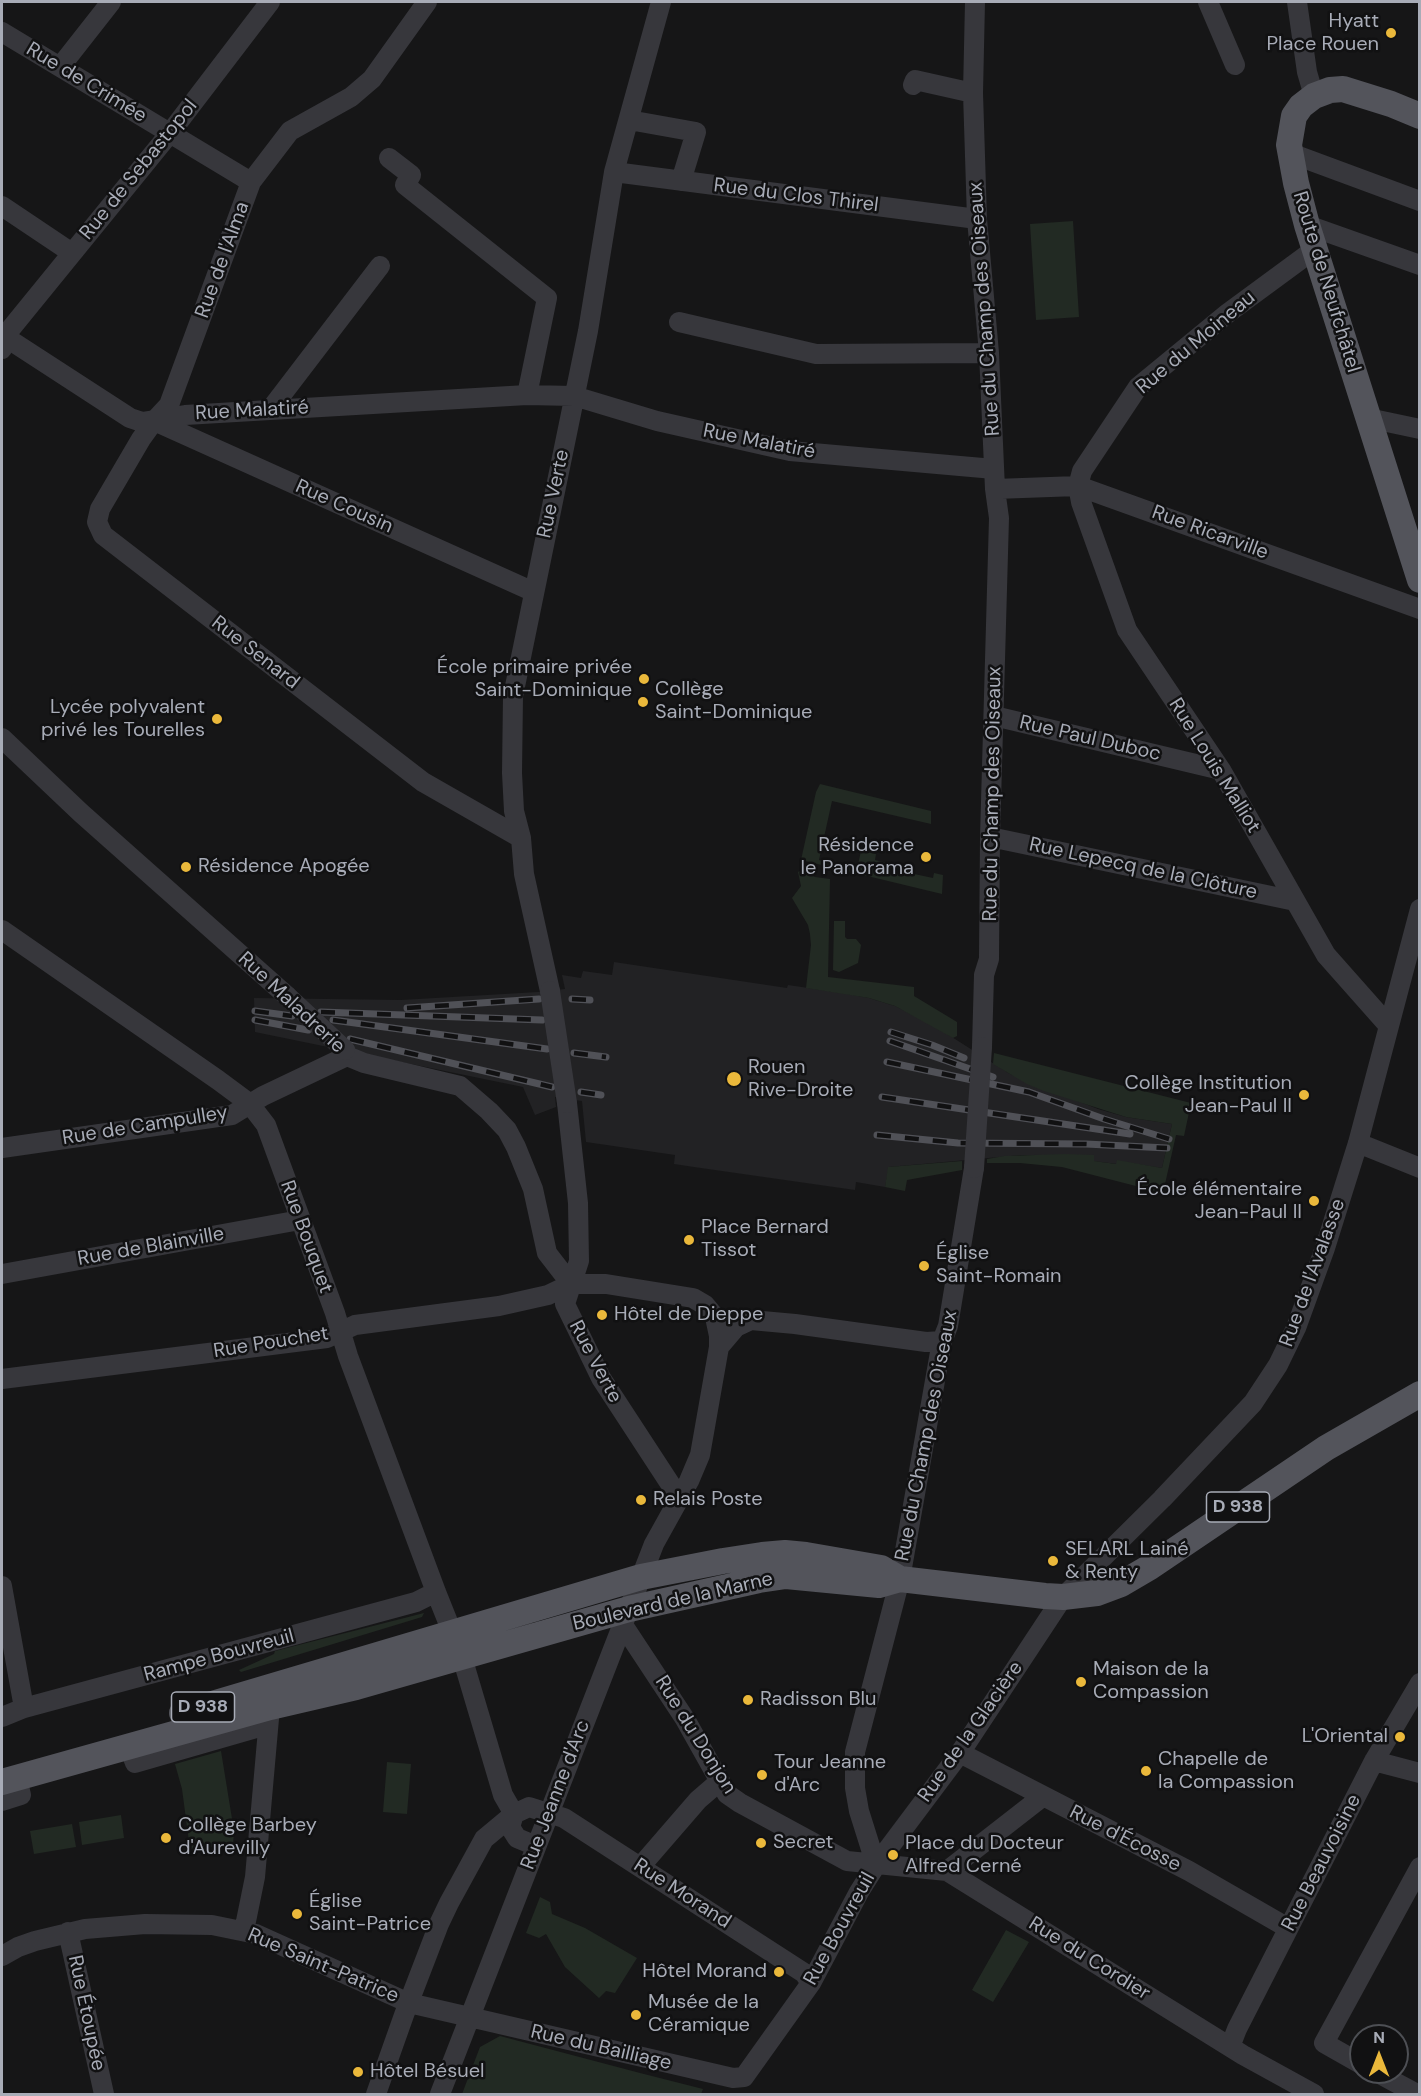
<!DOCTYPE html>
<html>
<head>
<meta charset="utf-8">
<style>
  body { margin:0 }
  #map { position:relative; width:1421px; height:2096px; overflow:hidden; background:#161617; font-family:"DM Sans",sans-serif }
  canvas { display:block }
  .frame { position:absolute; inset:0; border:3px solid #a8acb7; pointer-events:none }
  .north { position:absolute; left:1349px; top:2024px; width:60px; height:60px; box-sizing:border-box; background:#111112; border:2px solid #4d4f54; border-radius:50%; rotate:0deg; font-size:16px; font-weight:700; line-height:24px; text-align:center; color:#a8acb7 }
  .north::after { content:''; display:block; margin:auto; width:21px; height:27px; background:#eab83b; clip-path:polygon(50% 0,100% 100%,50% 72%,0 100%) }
</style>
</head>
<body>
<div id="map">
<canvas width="1421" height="2096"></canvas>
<div class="frame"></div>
<div class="north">N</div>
</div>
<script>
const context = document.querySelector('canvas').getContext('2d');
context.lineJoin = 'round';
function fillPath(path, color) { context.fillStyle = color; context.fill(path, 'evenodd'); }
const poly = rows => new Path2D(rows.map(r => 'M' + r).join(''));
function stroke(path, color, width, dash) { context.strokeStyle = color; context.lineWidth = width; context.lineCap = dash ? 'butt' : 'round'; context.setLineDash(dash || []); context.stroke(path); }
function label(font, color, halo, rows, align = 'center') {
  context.font = font + ' "DM Sans",sans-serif'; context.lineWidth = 5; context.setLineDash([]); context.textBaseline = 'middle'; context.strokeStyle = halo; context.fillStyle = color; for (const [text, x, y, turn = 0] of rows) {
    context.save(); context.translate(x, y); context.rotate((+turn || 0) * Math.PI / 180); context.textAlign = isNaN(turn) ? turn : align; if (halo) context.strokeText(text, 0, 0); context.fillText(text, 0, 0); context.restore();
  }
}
fillPath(poly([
  [614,962,787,988,788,985,842,993,869,998,895,1006,933,1025,1010,1074,1098,1109,1126,1117,1172,1124,1162,1168,1117,1161,1117,1164,1093,1161,1093,1155,1022,1155,889,1167,885,1187,856,1182,855,1190,694,1167,674,1164,675,1155,586,1142,582,1101,555,1097,556,1107,535,1115,523,1087,255,1032,254,998,401,1000,538,992,565,989,562,975,581,978,583,971,612,975]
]), '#222224');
fillPath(poly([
  [1073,221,1079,317,1036,320,1030,224],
  [820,784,931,811,931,824,832,801,819,860,857,869,861,851,876,854,875,860,900,866,900,871,933,878,934,873,943,875,942,894,801,860,816,792],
  [801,870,815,877,830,879,828,977,914,987,914,996,957,1022,957,1036,953,1038,895,1006,869,998,806,988,811,945,810,934,808,925,792,898,801,886,798,872],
  [834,921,845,921,845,937,847,939,856,939,861,945,858,963,839,972,833,970],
  [994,1053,1191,1103,1184,1136,1176,1135,1163,1193,1062,1167,1020,1163,987,1163,987,1159,1004,1156,1065,1154,1094,1155,1094,1161,1116,1164,1117,1160,1162,1168,1172,1124,1126,1117,1044,1091,1027,1084,993,1064],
  [962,1161,962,1170,907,1180,905,1191,885,1187,888,1167],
  [424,1613,422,1617,241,1672,239,1670,274,1654,275,1651],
  [221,1751,234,1831,233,1845,190,1849,182,1789,175,1764],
  [387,1762,411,1764,407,1814,383,1812],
  [121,1815,124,1838,82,1845,79,1822],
  [72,1824,76,1847,34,1854,30,1831],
  [540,1897,550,1902,552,1914,585,1928,637,1958,615,1993,606,1991,599,1998,565,1967,546,1934,539,1938,526,1933],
  [1006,1930,1029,1942,993,2002,972,1990],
  [500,2036,640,2073,703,2089,701,2094,462,2094,480,2047]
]), '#222a23');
stroke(poly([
  [427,2,372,79,351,97,290,131,251,182,169,405,154,421,141,439,100,509,97,522,103,535,423,782,521,838],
  [975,2,973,93,977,219,989,353,995,489,999,518,990,837,989,959,984,975,982,1047],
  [1208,2,1235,65],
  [1297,2,1307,72,1314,96],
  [2,32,251,182],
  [60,67,111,2],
  [913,85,915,80,973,93],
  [629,120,696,132,681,181],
  [1290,153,1420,201],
  [389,158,411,175,405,185,547,298,527,395],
  [614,172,977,219],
  [2,206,72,253],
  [1307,225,1420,265],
  [1315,249,1228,313,1138,387,1082,471,1078,486,1081,502,1127,630,1221,770,1326,955,1388,1025],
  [679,322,816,354,989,353],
  [2,335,130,418,142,422,185,415,270,410,527,395,574,396,657,421,790,451,994,469],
  [2,349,4,337,170,133,270,2],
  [270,410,380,266],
  [1368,418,1420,429],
  [154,421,534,592],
  [995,489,1078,486,1420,609],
  [994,716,1221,770],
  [2,738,81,813,287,996],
  [990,837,1295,901],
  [2,930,218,1080,249,1103,266,1125,335,1313,348,1356,436,1592,462,1657,503,1795,514,1814,510,1827,517,1838,536,1846],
  [550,991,524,874,521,838,514,811,512,773,513,696,588,331,614,172,661,2],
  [345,1050,347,1056,364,1063,460,1086,489,1111,507,1130,516,1147,533,1189,547,1253,571,1284],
  [567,1103,578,1203,579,1261,565,1304,601,1378,680,1499],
  [1358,1143,1420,1168],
  [2,1148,232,1115,263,1096,347,1056],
  [2,1274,300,1220],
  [719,1347,736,1327,751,1320,795,1324,926,1342,942,1341],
  [2,1379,327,1338,355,1325,499,1306,548,1295,571,1284,606,1284,693,1298,705,1305,715,1317,719,1336,719,1347,700,1455,689,1481,654,1544,440,2094],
  [2,1586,24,1708],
  [623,1625,685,1719,727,1794,740,1803,847,1861,947,1871,1243,2055,1314,2094],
  [2,1717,24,1708,416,1602,436,1592],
  [129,1747,135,1763,267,1725],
  [960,1753,1189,1871,1288,1928],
  [1374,1761,1420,1773],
  [2,1801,21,1795,17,1778],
  [876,1865,859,1811,855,1788,855,1752,900,1579,942,1341,948,1326,974,1168],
  [640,1867,698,1800,720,1781],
  [947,1871,1042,1797],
  [244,1931,255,1877,270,1707],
  [68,1932,104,2094],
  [2,1956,18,1947,35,1941,85,1929,145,1924,212,1925,256,1934,409,2003,733,2078,744,2077,811,1983,859,1892,876,1865,960,1753,1063,1597,1162,1499,1253,1403,1278,1365,1296,1328,1325,1248,1358,1143,1420,909],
  [1230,2047,1237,2029,1374,1761,1420,1683],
  [1361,2064,1324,2043,1420,1867],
  [1376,2072,1417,2094],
  [376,2094,404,2015,439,1924,449,1903,484,1839,514,1814,529,1807,564,1818,804,1973,811,1983]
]), '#37373c', 20);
stroke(poly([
  [1420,116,1391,104,1343,89,1330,90,1314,96,1301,106,1294,116,1289,145,1296,183,1307,225,1420,580],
  [182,1713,641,1577,723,1561,762,1555,785,1553,806,1555,881,1568,900,1579],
  [2,1782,270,1707,356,1687,629,1609,759,1580,786,1576,879,1585,900,1579,1045,1596,1063,1597,1097,1593,1121,1584,1150,1567,1326,1448,1420,1394]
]), '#53545b', 26);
const rail = poly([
  [572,999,590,1000],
  [407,1008,539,999],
  [255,1011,292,1016],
  [321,1012,542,1020],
  [255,1020,308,1030],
  [333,1020,547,1049],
  [891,1032,932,1045,964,1058],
  [350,1039,552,1087],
  [890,1041,993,1077],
  [574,1053,606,1057],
  [887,1062,1029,1092,1104,1119,1169,1139],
  [581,1092,601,1095],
  [882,1097,1130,1134],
  [877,1135,958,1143,1086,1144,1167,1148]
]);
stroke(rail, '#505157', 7);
stroke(rail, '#111112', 4.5, [14]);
stroke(poly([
  [550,991,567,1103],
  [287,996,345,1050],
  [974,1168,982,1047]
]), '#37373c', 20);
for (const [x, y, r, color] of [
  [1391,33,6,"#eab83b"],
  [644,679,6,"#eab83b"],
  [643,702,6,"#eab83b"],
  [217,719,6,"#eab83b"],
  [926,857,6,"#eab83b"],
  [186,867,6,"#eab83b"],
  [734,1079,8,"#eab83b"],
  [1304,1095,6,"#eab83b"],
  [1314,1201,6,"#eab83b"],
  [689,1240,6,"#eab83b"],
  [924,1266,6,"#eab83b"],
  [602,1315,6,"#eab83b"],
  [641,1500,6,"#eab83b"],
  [1053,1561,6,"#eab83b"],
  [1081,1682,6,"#eab83b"],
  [748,1700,6,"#eab83b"],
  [1400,1737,6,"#eab83b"],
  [1146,1771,6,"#eab83b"],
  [762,1775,6,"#eab83b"],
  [166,1838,6,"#eab83b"],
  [761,1843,6,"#eab83b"],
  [893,1855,6,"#eab83b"],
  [297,1914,6,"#eab83b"],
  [779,1972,6,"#eab83b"],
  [636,2015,6,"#eab83b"],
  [358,2072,6,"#eab83b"]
]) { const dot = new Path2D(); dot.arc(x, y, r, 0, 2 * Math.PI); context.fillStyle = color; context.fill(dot); stroke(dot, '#111112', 2); }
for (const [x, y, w] of [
  [1238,1507,63],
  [203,1707,63]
]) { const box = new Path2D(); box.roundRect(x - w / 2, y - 15, w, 30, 4.5); context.fillStyle = '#111112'; context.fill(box); stroke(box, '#a8acb7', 1.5); }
label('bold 18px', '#a8acb7', null, [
  ["D 938",1238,1507],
  ["D 938",203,1707]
]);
label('20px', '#a8acb7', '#111112', [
  ["Hyatt",1379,22,"right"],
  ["Place Rouen",1379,45,"right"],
  ["École primaire privée",632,668,"right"],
  ["Saint-Dominique",632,691,"right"],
  ["Collège",655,690],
  ["Saint-Dominique",655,713],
  ["Lycée polyvalent",205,708,"right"],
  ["privé les Tourelles",205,731,"right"],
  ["Résidence",914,846,"right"],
  ["le Panorama",914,869,"right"],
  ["Résidence Apogée",198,867],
  ["Rouen",748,1068],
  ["Rive-Droite",748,1091],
  ["Collège Institution",1292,1084,"right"],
  ["Jean-Paul II",1292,1107,"right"],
  ["École élémentaire",1302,1190,"right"],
  ["Jean-Paul II",1302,1213,"right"],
  ["Place Bernard",701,1228],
  ["Tissot",701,1251],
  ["Église",936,1254],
  ["Saint-Romain",936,1277],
  ["Hôtel de Dieppe",614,1315],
  ["Relais Poste",653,1500],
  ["SELARL Lainé",1065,1550],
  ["& Renty",1065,1573],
  ["Maison de la",1093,1670],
  ["Compassion",1093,1693],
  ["Radisson Blu",760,1700],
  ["L'Oriental",1388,1737,"right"],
  ["Chapelle de",1158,1760],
  ["la Compassion",1158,1783],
  ["Tour Jeanne",774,1763],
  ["d'Arc",774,1786],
  ["Collège Barbey",178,1826],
  ["d'Aurevilly",178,1849],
  ["Secret",773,1843],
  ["Place du Docteur",905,1844],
  ["Alfred Cerné",905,1867],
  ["Église",309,1902],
  ["Saint-Patrice",309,1925],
  ["Hôtel Morand",767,1972,"right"],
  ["Musée de la",648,2003],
  ["Céramique",648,2026],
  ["Hôtel Bésuel",370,2072]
], 'left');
label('20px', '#a8acb7', '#111112', [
  ["Rue de Crimée",86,83,31],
  ["Rue de Sebastopol",139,170,-51],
  ["Rue du Clos Thirel",796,196,7],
  ["Rue de l'Alma",223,260,-70],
  ["Route de Neufchâtel",1326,282,73],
  ["Rue du Champ des Oiseaux",985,309,-94],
  ["Rue du Moineau",1196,343,-40],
  ["Rue Malatiré",252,411,-3],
  ["Rue Malatiré",759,442,11],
  ["Rue Verte",554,494,-78],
  ["Rue Cousin",344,507,24],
  ["Rue Ricarville",1210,533,20],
  ["Rue Senard",255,653,38],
  ["Rue Paul Duboc",1090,739,13],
  ["Rue Louis Malliot",1214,766,58],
  ["Rue du Champ des Oiseaux",993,794,-89],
  ["Rue Lepecq de la Clôture",1143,869,12],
  ["Rue Maladrerie",291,1003,43],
  ["Rue de Campulley",145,1126,-9],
  ["Rue Bouquet",306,1237,70],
  ["Rue de Blainville",151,1247,-10],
  ["Rue de l'Avalasse",1313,1273,-70],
  ["Rue Pouchet",271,1343,-9],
  ["Rue Verte",595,1362,62],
  ["Rue du Champ des Oiseaux",927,1436,-79],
  ["Boulevard de la Marne",673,1602,-13],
  ["Rampe Bouvreuil",219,1656,-15],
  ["Rue de la Glacière",971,1732,-55],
  ["Rue du Donjon",695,1735,58],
  ["Rue Jeanne d'Arc",556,1795,-69],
  ["Rue d'Écosse",1125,1839,27],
  ["Rue Beauvoisine",1322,1863,-63],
  ["Rue Morand",682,1894,33],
  ["Rue Bouvreuil",840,1929,-61],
  ["Rue du Cordier",1089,1959,32],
  ["Rue Saint-Patrice",323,1966,23],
  ["Rue Étoupée",86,2013,78],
  ["Rue du Bailliage",601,2048,13]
]);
</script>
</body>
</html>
